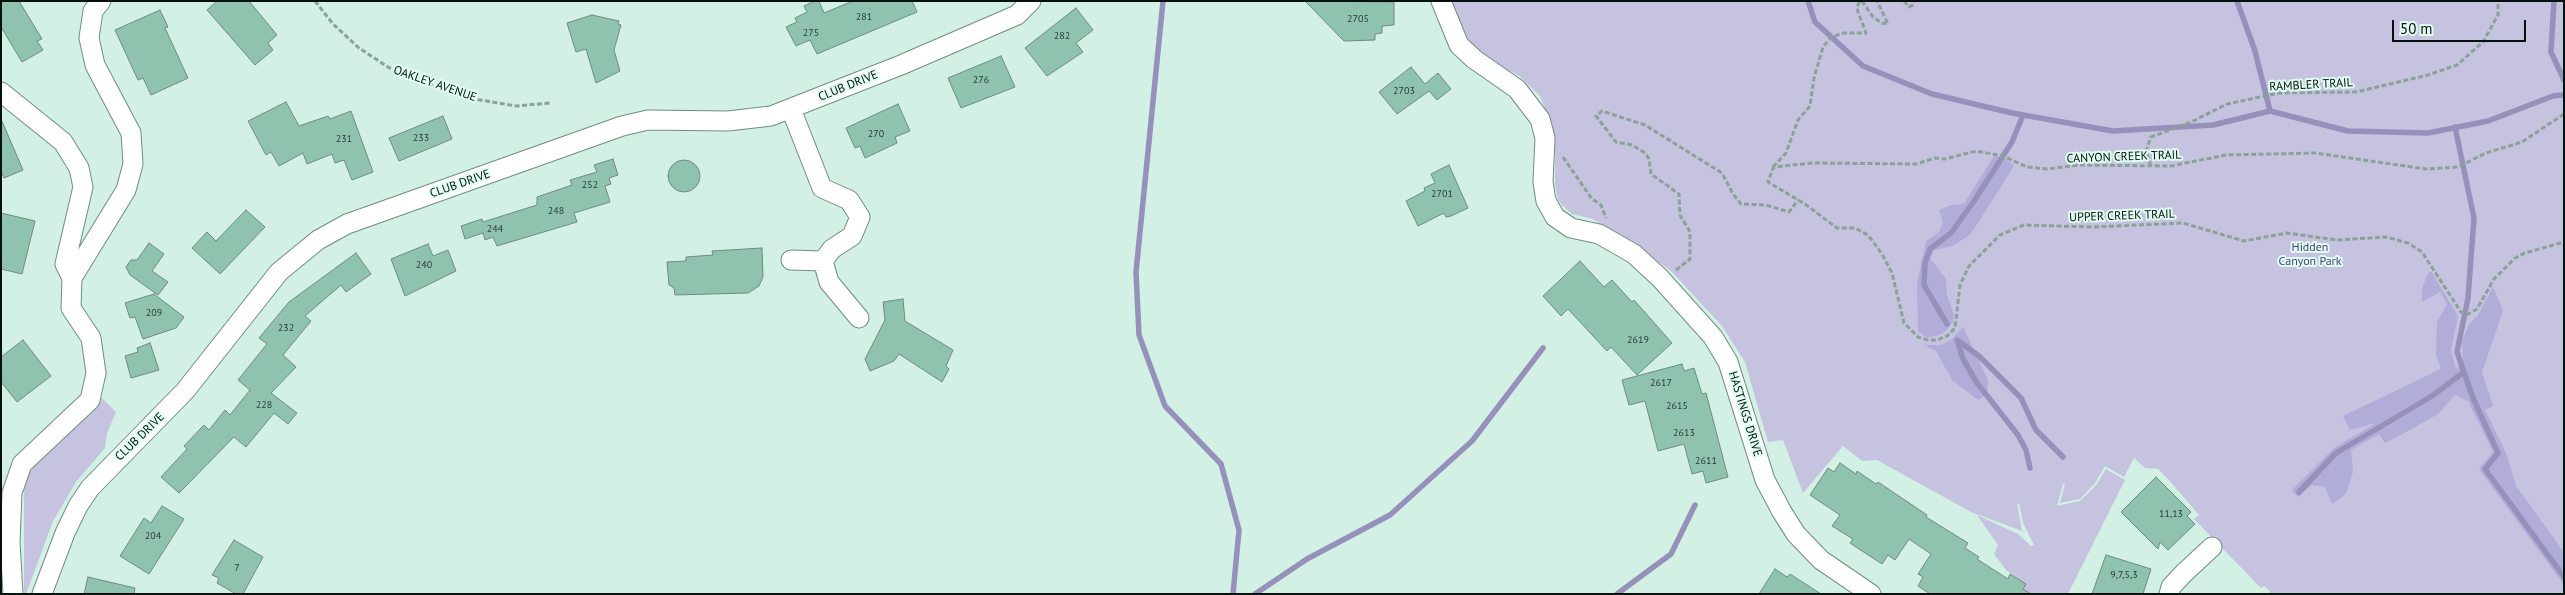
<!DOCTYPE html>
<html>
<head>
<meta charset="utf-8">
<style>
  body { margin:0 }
  #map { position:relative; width:2565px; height:595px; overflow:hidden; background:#d2f0e4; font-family:"PT Sans",sans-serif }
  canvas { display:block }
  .frame { position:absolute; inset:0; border:2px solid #06100c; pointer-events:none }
  .scale { position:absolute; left:2392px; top:20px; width:134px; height:22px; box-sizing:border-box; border:2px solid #06100c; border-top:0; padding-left:6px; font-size:15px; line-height:18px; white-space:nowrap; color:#06100c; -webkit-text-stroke:4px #dffdf1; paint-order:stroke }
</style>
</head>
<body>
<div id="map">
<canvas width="2565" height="595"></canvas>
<div class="frame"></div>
<div class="scale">50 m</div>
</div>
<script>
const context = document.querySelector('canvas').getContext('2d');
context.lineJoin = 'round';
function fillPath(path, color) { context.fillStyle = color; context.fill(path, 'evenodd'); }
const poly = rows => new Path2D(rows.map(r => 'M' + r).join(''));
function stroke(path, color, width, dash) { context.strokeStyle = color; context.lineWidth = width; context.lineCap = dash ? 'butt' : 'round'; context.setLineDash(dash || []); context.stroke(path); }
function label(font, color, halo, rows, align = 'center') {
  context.font = font + ' "PT Sans",sans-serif'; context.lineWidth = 4; context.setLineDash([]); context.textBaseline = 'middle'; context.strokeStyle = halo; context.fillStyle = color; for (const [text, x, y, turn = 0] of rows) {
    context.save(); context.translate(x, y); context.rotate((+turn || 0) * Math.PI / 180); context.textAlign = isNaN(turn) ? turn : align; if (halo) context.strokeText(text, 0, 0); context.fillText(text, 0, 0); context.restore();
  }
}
fillPath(poly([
  [1451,1,2564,1,2564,594,2269,594,2270,591,2264,586,2261,588,2194,519,2199,515,2169,480,2158,469,2145,468,2134,458,2124,477,2105,466,2095,483,2080,499,2060,503,2065,484,2063,484,2057,506,2080,501,2097,484,2106,469,2125,480,2068,594,2032,594,2022,590,2021,581,2006,570,1994,554,1998,545,1977,515,2018,534,2031,546,2034,545,2023,523,2019,503,2017,504,2022,531,1971,512,1877,460,1862,461,1843,446,1803,493,1783,440,1768,442,1745,362,1722,326,1673,273,1642,249,1593,219,1572,214,1562,205,1558,200,1555,184,1555,144,1548,116,1540,96,1519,76,1482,55,1466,37],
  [102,398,116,412,107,433,105,448,76,482,53,521,26,594,24,594,24,493,26,479,36,463,93,412]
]), '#c5c3df');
fillPath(poly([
  [1994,156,2004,158,2014,165,2001,187,1970,235,1952,246,1934,250,1930,258,1946,279,1947,295,1954,315,1953,322,1945,332,1936,336,1926,337,1918,331,1917,283,1926,241,1939,232,1943,222,1939,210,1951,205,1964,204],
  [2431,271,2458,316,2451,350,2456,369,2463,360,2462,342,2469,324,2478,315,2493,287,2503,311,2482,372,2493,406,2485,410,2507,455,2516,486,2564,552,2564,585,2479,469,2493,452,2468,401,2455,395,2438,414,2399,436,2385,443,2379,434,2351,450,2353,472,2346,494,2332,504,2325,487,2312,485,2298,497,2292,490,2334,448,2376,423,2350,430,2343,416,2441,369,2436,355,2437,322,2447,304,2440,292,2422,302,2422,289,2427,275],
  [1963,327,1988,380,1987,394,1978,400,1952,380,1936,351,1925,345,1941,345,1951,340]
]), '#b1add9');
stroke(poly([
  [1163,1,1136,272,1139,335,1165,406,1221,464,1239,530,1233,594],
  [1808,1,1815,22,1863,66,1932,94,2012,113,2113,131,2213,125,2270,111,2348,131,2428,133,2488,121,2553,96,2564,95],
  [2237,1,2255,51,2270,111],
  [2554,1,2551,52,2564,80],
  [2455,127,2474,218,2468,298,2457,352,2473,398,2498,453,2485,469,2564,577],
  [1947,324,1924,285,1925,263,1930,249,1951,233,1974,201,2012,142,2023,115],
  [1957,340,1979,356,2021,398,2036,430,2063,457],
  [1957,340,1963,359,1977,383,2018,435,2026,450,2030,468],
  [2299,492,2336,453,2432,396,2464,372],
  [1255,594,1307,559,1390,515,1472,441,1543,348],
  [1617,594,1671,554,1695,505]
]), '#9591bb', 5.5);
const building = poly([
  [1,1,19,1,42,39,37,41,43,50,22,62,1,27,1,1],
  [217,1,249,1,277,35,268,43,273,50,255,65,207,10,217,1],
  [815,1,819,1,824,13,853,1,912,1,917,12,817,54,810,40,796,46,786,27,797,22,795,18,807,12,804,6,815,1],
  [1305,1,1394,2,1394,25,1382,26,1382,33,1375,34,1375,40,1344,41,1305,1],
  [1076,8,1093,30,1076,43,1083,52,1047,76,1025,48,1076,8],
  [160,10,168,27,165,28,188,78,151,95,143,78,138,80,115,30,160,10],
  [592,15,619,21,618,24,621,25,614,50,620,71,596,83,586,49,576,52,567,23,592,15],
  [1001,56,1015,87,961,108,948,78,1001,56],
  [1411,67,1425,84,1438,73,1451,89,1437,100,1429,91,1397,114,1379,92,1411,67],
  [286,102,299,126,328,116,330,119,351,111,373,172,352,180,344,160,335,163,332,154,307,164,303,153,279,166,271,152,266,155,248,121,286,102],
  [898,104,910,131,895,137,897,143,865,158,860,146,855,148,846,128,898,104],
  [443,116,452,139,399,161,389,138,443,116],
  [1,119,23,170,4,178,1,170,1,119],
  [613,159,618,175,609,178,611,184,605,186,610,202,574,213,577,222,497,246,493,237,485,240,483,233,465,239,461,226,482,219,483,222,537,205,537,197,572,185,570,180,597,172,594,165,613,159],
  '668 176a16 16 0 1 1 32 0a16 16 0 1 1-32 0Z',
  [1449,165,1468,208,1451,216,1446,217,1444,213,1418,226,1406,201,1425,191,1424,188,1435,183,1431,174,1449,165],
  [246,210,265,227,220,274,192,248,207,232,216,241,246,210],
  [1,213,35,221,22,274,1,269,1,213],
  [149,243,164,254,152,271,168,282,158,295,130,275,126,267,131,260,137,260,149,243],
  [428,244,433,256,448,250,456,271,405,296,391,259,428,244],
  [762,248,763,277,759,286,748,293,675,295,674,288,669,285,667,262,686,261,686,257,713,255,712,251,762,248],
  [356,253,371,274,346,292,341,285,305,316,311,321,283,355,296,367,271,393,297,413,288,424,274,413,246,447,234,437,179,493,161,477,187,449,184,446,204,425,209,430,225,410,230,415,250,390,238,380,267,344,259,338,289,302,356,253],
  [1580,261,1604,287,1612,280,1632,302,1634,300,1672,343,1637,375,1611,347,1607,351,1568,309,1561,316,1543,296,1580,261],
  [154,294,184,317,176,328,143,339,135,317,130,318,125,303,154,294],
  [903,299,905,321,953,350,946,366,949,369,942,382,899,354,894,361,870,371,865,359,885,320,883,302,903,299],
  [23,340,51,376,17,402,1,382,1,357,23,340],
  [150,343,159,370,131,378,125,356,138,352,137,348,150,343],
  [1682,364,1684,371,1694,368,1702,394,1706,393,1728,477,1706,483,1703,471,1692,474,1684,444,1658,451,1645,401,1629,405,1622,380,1682,364],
  [1840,463,1856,474,1857,471,1876,484,1878,482,1927,515,1926,517,1968,543,1965,548,1979,557,1977,559,2008,579,2010,574,2026,584,2023,589,2031,594,1930,594,1918,586,1923,577,1918,574,1931,554,1909,539,1895,560,1888,555,1882,564,1850,543,1853,539,1832,526,1840,515,1810,495,1828,468,1834,472,1840,463],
  [2156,477,2191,512,2187,516,2195,524,2168,550,2160,542,2158,549,2121,512,2156,477],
  [162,506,184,519,149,574,120,556,144,518,151,523,162,506],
  [234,540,263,557,243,594,236,594,217,583,219,578,212,575,234,540],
  [2106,555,2151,569,2143,594,2092,594,2106,555],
  [1775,569,1787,577,1790,574,1821,594,1759,594,1775,569],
  [88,577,135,588,134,594,84,594,88,577]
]);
fillPath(building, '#8fc3ae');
stroke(building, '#6f8b80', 1);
const minor = poly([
  [1441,1,1459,45,1474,59,1517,89,1540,119,1545,138,1543,182,1546,201,1555,217,1571,228,1599,234,1634,254,1660,278,1713,337,1728,362,1765,480,1782,512,1796,534,1821,560,1871,594],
  [1,92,63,142,79,168,83,187,65,264,72,278,71,308,91,338,96,373,90,400,22,464,12,493,10,542,13,594],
  [791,109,822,188,849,200,860,217,852,236,832,249,823,261,829,282,859,318],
  [791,260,823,261],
  [72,278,126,190,133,164,131,133,95,65,89,38,93,11,101,1],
  [42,594,65,533,78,506,90,488,185,391,279,272,318,240,347,224,622,126,648,120,728,121,771,116,901,65,1017,15,1031,1],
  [2169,594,2171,587,2184,573,2212,547]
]);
stroke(minor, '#718d82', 21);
stroke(poly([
  [315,1,333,24,359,48,394,71,468,98,516,106,550,103],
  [1862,1,1873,17,1882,23,1888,24,1877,1],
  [1904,1,1909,7,1913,5,1914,1],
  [2564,114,2522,142,2486,153,2458,167,2426,169,2315,153,2226,155,2171,166,2079,165,2047,169,2027,167,2003,156,1976,151,1945,159,1935,158,1916,164,1812,163,1782,166,1773,168,1768,182,1805,204,1837,228,1855,228,1868,235,1882,254,1892,273,1904,323,1918,337,1928,340,1937,340,1947,336,1955,328,1960,285,1969,266,2000,235,2024,225,2093,227,2183,223,2244,241,2287,233,2337,240,2386,237,2408,243,2422,252,2461,312,2468,314,2477,309,2494,279,2515,258,2525,253,2564,242],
  [1563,157,1592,199,1601,205,1606,218],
  [2151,166,2146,151,2151,137,2191,122,2227,104,2279,93,2356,92,2428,75,2457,65,2483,42,2498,15,2498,1],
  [1773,167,1786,153,1798,120,1810,106,1814,78,1823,47,1831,37,1844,33,1866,33,1858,12,1857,7,1860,1],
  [1676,270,1690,259,1690,232,1680,215,1679,194,1651,174,1649,159,1645,153,1632,145,1616,142,1596,116,1602,111,1645,125,1722,173,1733,194,1741,204,1766,205,1789,212,1798,200]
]), '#8ba299', 3, [5, 2.5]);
stroke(minor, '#fff', 19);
label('10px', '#283d34', null, [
  ["281",864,17],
  ["2705",1358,19],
  ["275",811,33],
  ["282",1062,36],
  ["276",981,80],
  ["2703",1404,91],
  ["270",876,134],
  ["233",421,138],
  ["231",344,139],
  ["252",590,185],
  ["2701",1442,194],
  ["248",556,211],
  ["244",495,229],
  ["240",424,265],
  ["209",154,313],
  ["232",286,328],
  ["2619",1638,340],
  ["2617",1661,383],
  ["228",264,405],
  ["2615",1677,406],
  ["2613",1684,433],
  ["2611",1706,461],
  ["11,13",2171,514],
  ["204",153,536],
  ["7",237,568],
  ["9,7,5,3",2124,575]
]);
label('12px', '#06100c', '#dffdf1', [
  ["OAKLEY AVENUE",435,84,19],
  ["RAMBLER TRAIL",2311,85,-3],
  ["CLUB DRIVE",848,86,-22],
  ["CANYON CREEK TRAIL",2124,157,-2],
  ["CLUB DRIVE",460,184,-19],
  ["UPPER CREEK TRAIL",2122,216,-2],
  ["HASTINGS DRIVE",1745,414,73],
  ["CLUB DRIVE",140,437,-44]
]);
label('12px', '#494179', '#dffdf1', [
  ["Hidden",2310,248],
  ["Canyon Park",2310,262]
]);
</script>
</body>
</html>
